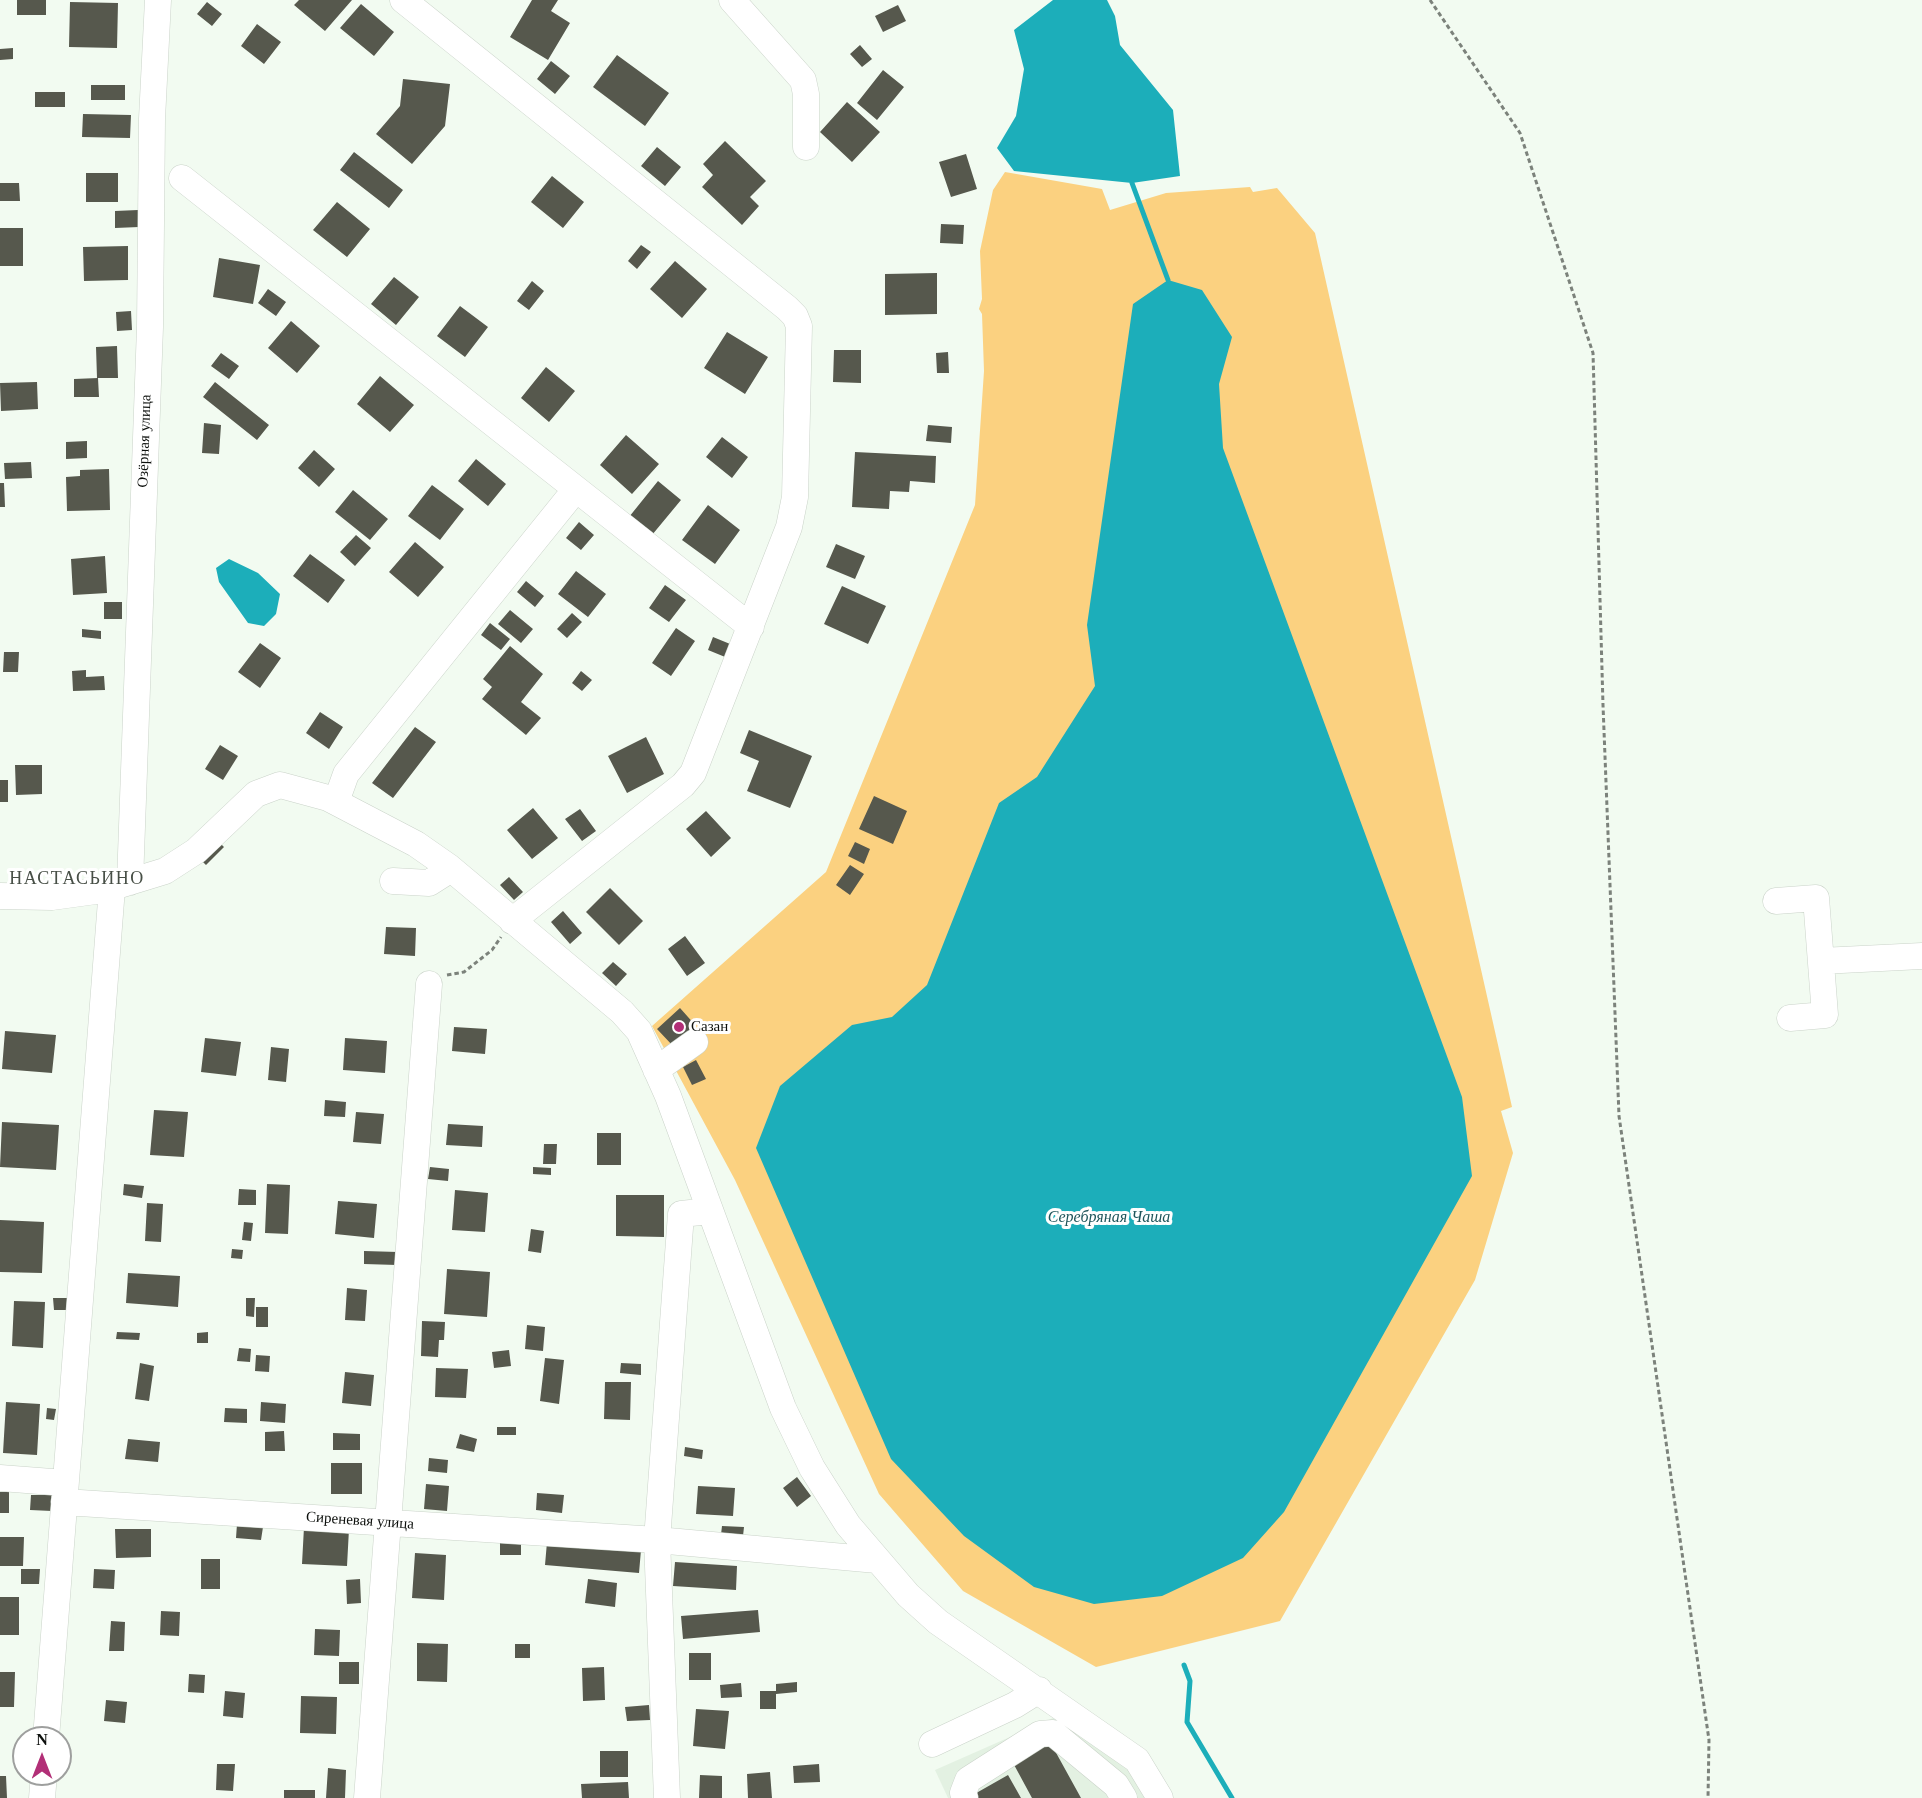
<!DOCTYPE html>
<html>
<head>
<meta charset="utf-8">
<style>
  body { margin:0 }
  #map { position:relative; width:1922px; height:1798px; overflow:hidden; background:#f2fbf1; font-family:Georgia,serif }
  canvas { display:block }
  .north { position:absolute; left:12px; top:1726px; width:60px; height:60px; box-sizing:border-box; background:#fff; border:2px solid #9e9f9e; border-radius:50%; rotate:0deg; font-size:16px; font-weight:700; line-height:24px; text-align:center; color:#0d100d }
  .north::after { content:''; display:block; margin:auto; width:21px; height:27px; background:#b22f77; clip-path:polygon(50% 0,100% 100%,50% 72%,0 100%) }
</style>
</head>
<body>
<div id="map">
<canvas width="1922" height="1798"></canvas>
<div class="north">N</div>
</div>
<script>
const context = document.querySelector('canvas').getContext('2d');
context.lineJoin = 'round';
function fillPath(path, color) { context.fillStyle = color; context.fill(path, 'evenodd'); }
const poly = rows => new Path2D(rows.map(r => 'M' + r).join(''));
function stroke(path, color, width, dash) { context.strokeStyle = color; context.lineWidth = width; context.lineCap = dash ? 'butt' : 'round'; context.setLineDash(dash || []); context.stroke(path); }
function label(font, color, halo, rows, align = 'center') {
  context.font = font + ' Georgia,serif'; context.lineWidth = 6; context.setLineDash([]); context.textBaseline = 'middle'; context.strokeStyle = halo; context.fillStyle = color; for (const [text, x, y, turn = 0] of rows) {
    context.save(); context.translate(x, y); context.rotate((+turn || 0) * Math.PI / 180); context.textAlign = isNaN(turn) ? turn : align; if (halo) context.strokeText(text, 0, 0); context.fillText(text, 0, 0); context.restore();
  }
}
fillPath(poly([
  [1053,1718,1119,1755,1145,1798,948,1798,935,1770]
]), '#e3f1e2');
fillPath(poly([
  [1005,172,1102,189,1110,210,1166,193,1250,187,1253,192,1277,188,1315,233,1512,1107,1501,1111,1513,1153,1475,1280,1280,1621,1096,1667,963,1591,879,1494,735,1180,652,1026,826,872,975,505,984,371,982,314,979,309,982,299,980,251,993,190]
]), '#fbd180');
fillPath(poly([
  [1053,0,1107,0,1115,16,1120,45,1173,110,1180,176,1132,183,1014,171,997,148,1016,116,1024,69,1014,30],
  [1168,280,1202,290,1232,337,1219,384,1223,448,1462,1097,1472,1176,1284,1512,1243,1558,1162,1596,1094,1604,1034,1587,964,1536,891,1459,756,1148,780,1086,852,1025,892,1017,927,985,999,803,1037,777,1095,686,1087,625,1133,304],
  [229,559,258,573,280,594,276,614,264,626,248,623,219,582,216,568]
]), '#1caeba');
stroke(poly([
  [1132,183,1168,280],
  [1184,1665,1190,1681,1187,1722,1232,1798]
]), '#1caeba', 5);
fillPath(poly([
  [17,0,46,0,46,15,17,15],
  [299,0,352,0,325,31,294,5],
  [532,0,558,0,551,11,570,23,548,60,510,37],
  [70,2,118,3,117,48,69,47],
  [207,2,222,14,212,26,197,14],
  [361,4,394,32,374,56,340,28],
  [898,5,906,21,883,32,875,16],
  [257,24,281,42,264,64,241,46],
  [860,45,872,59,862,67,850,54],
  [13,48,13,59,0,60,0,49],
  [617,55,669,93,645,126,593,87],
  [551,61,570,76,555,94,537,79],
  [883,70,904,87,877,120,857,103],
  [403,79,450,84,445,126,412,164,376,134,400,106],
  [91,85,125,85,125,100,91,100],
  [35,92,65,92,65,107,35,107],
  [847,102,880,132,852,162,820,132],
  [83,114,131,115,130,138,82,137],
  [725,141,766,181,750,197,759,206,742,225,702,187,713,175,703,164],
  [657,147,681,167,665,186,641,166],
  [354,152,403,190,389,208,340,170],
  [966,154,977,189,951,197,939,162],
  [86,173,118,173,118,202,86,202],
  [552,176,584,202,563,228,531,202],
  [0,183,19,183,20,201,0,201],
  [337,202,370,229,347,257,313,230],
  [138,210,139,227,115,228,115,211],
  [941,224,964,225,963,244,940,243],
  [0,228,23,228,23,266,0,266],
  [641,245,651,252,637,269,628,261],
  [128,246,128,280,84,281,83,247],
  [219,258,260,265,253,304,213,297],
  [675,261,707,289,682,318,650,289],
  [937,273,937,314,885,315,885,274],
  [394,277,419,297,396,325,371,304],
  [532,281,544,291,529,310,517,301],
  [268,289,286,302,276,316,258,303],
  [460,306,488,327,465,357,437,336],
  [131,311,132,330,117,331,116,312],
  [291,321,320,346,297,373,268,348],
  [727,332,768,357,745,394,704,368],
  [117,346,118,378,97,378,96,347],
  [834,350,861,350,861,383,833,382],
  [948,352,949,373,937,373,936,353],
  [221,353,239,366,229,379,211,366],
  [546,367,575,391,549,422,521,398],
  [380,376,414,405,390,432,357,404],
  [98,378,99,397,74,397,74,379],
  [37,382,38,409,1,411,0,383],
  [215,382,269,425,257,440,203,397],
  [204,423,221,425,219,454,202,453],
  [928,425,952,427,951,443,926,441],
  [626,435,659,464,632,494,600,465],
  [722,437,748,457,732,478,706,457],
  [87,441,87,458,66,459,66,442],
  [314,450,335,469,319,487,298,468],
  [855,452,936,456,935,483,910,481,909,492,890,491,889,509,852,507],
  [476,459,506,484,488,506,458,481],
  [31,462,32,478,5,479,4,463],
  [109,469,110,510,67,511,66,477,80,476,80,470],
  [658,481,681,500,652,535,629,517],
  [0,483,4,483,5,507,0,507],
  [432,485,464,509,440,540,408,516],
  [353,490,388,519,370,540,335,512],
  [708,505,740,530,715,564,682,540],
  [579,522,594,535,581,550,566,538],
  [356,535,371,548,355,566,340,552],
  [415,542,444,567,418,597,389,572],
  [836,544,865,556,855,579,826,567],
  [310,554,345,580,328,603,293,576],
  [105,556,107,593,73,595,71,559],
  [576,571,606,594,588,617,558,594],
  [526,581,544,596,535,607,517,592],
  [665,585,686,600,669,622,649,608],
  [842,586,886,606,868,644,824,624],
  [104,602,122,602,122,619,104,619],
  [510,610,533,629,521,643,498,624],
  [572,613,582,622,567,638,557,629],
  [490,623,510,639,501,650,481,635],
  [676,628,695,641,671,676,652,663],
  [82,629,101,631,101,639,82,637],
  [713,637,735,646,730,659,708,650],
  [260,643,281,658,260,688,238,672],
  [510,646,543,674,521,702,541,718,526,735,482,699,492,687,483,679],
  [4,652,19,652,18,672,3,672],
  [86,670,86,677,104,676,105,690,73,691,72,671],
  [581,671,592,680,582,691,572,683],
  [320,712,343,727,329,749,306,733],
  [415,727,436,742,393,798,372,783],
  [749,730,812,756,790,808,747,791,759,761,740,753],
  [646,737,664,774,627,793,608,756],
  [220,745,238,756,223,780,205,769],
  [15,765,42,765,42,794,16,795],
  [0,780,8,780,8,802,0,802],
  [874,796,907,811,893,844,859,829],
  [533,808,558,838,532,859,507,830],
  [580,809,596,831,582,841,565,819],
  [706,811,731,838,711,857,686,829],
  [218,841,224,847,206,865,199,858],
  [855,842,870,849,864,864,848,856],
  [850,865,864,874,850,895,836,885],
  [509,877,523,892,514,900,500,885],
  [610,888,643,921,619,945,586,912],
  [563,911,582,933,570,944,551,922],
  [386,927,416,928,415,956,384,954],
  [685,936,705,963,687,976,668,949],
  [613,962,627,974,616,986,602,973],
  [680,1008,696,1026,673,1046,657,1029],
  [454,1027,487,1029,485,1054,452,1051],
  [5,1031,56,1035,52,1073,2,1069],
  [205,1038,241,1042,236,1076,201,1072],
  [345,1038,387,1041,385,1073,343,1070],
  [271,1047,289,1049,286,1082,268,1080],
  [696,1060,706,1079,692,1085,683,1067],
  [325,1100,346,1102,345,1117,324,1116],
  [154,1110,188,1112,184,1157,150,1155],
  [356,1112,384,1114,381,1144,353,1142],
  [2,1122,59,1125,56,1170,0,1167],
  [448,1124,483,1126,482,1147,446,1145],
  [597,1133,621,1133,621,1165,597,1165],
  [544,1144,557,1144,556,1164,543,1164],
  [430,1167,449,1169,448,1181,428,1179],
  [533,1167,551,1168,551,1175,533,1174],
  [124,1184,144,1186,142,1198,123,1195],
  [267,1184,290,1185,288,1234,265,1233],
  [239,1189,256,1190,256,1205,238,1205],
  [455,1190,488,1193,485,1232,452,1230],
  [616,1195,664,1195,664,1237,616,1236],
  [338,1201,377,1204,374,1238,335,1234],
  [147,1203,163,1204,161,1242,145,1241],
  [0,1220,44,1222,42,1273,0,1272],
  [244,1222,253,1223,251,1241,242,1240],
  [531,1229,544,1231,541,1253,528,1251],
  [232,1249,243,1250,242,1259,231,1258],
  [364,1251,398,1252,397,1265,364,1264],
  [447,1269,490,1272,487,1317,444,1314],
  [128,1273,180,1276,178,1307,126,1303],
  [347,1288,367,1290,365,1321,345,1320],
  [53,1298,71,1298,72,1310,54,1310],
  [246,1298,255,1298,254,1317,246,1316],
  [14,1301,45,1302,43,1348,12,1346],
  [256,1307,268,1307,268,1327,256,1327],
  [422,1321,445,1322,444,1340,439,1340,438,1357,421,1356],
  [527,1325,545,1327,543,1351,525,1349],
  [117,1332,140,1333,139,1340,116,1339],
  [208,1332,208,1343,197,1343,197,1333],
  [239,1348,251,1349,250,1362,237,1361],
  [509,1350,511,1366,494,1368,492,1352],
  [256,1355,270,1356,269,1372,255,1371],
  [545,1358,564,1360,559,1404,540,1401],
  [140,1363,154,1366,149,1401,135,1399],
  [621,1363,641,1364,641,1375,620,1373],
  [436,1368,468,1369,466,1398,435,1397],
  [345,1372,374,1375,371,1406,342,1403],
  [605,1382,631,1382,630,1420,604,1419],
  [6,1402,40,1404,37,1455,3,1453],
  [261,1402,286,1404,285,1423,260,1421],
  [47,1408,56,1409,54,1420,46,1419],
  [225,1408,247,1409,247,1423,224,1422],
  [497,1427,516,1427,516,1435,497,1435],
  [284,1431,285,1451,265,1451,265,1432],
  [333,1433,360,1434,360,1450,333,1450],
  [460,1434,477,1439,474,1452,456,1448],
  [128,1439,160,1442,158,1462,125,1459],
  [685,1447,703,1450,702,1459,684,1456],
  [429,1458,448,1460,447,1473,428,1471],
  [331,1463,362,1463,362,1494,331,1494],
  [797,1477,811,1496,797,1507,783,1488],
  [426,1484,449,1486,447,1511,424,1509],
  [698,1486,735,1488,733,1516,696,1514],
  [0,1492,9,1492,9,1513,0,1513],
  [537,1493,564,1495,562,1513,536,1510],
  [31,1495,53,1495,52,1511,30,1510],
  [237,1524,263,1527,261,1540,236,1538],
  [722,1526,744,1527,742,1545,720,1543],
  [304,1527,349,1529,347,1566,302,1564],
  [115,1529,151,1529,151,1557,116,1558],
  [0,1537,24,1537,23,1566,0,1566],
  [500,1541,521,1541,521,1555,500,1555],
  [547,1542,641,1550,639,1573,545,1565],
  [415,1553,446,1555,444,1600,412,1598],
  [201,1559,220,1559,220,1589,201,1589],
  [675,1562,737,1566,736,1590,673,1586],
  [21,1569,40,1569,39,1584,21,1584],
  [94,1569,115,1570,114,1589,93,1588],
  [360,1579,361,1603,347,1604,346,1580],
  [588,1579,617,1583,615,1607,585,1603],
  [0,1597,19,1597,19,1635,0,1635],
  [758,1610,760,1632,683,1639,681,1616],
  [161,1611,180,1612,179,1636,160,1635],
  [111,1621,125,1622,124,1651,109,1651],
  [315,1629,340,1630,339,1656,314,1655],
  [417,1643,448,1644,447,1682,417,1681],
  [515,1644,530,1644,530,1658,515,1658],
  [689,1653,711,1653,711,1680,689,1680],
  [339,1662,359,1662,359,1684,339,1684],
  [604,1667,605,1700,583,1701,582,1668],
  [0,1672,15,1672,14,1707,0,1707],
  [189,1674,205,1675,204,1693,188,1692],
  [797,1682,797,1692,776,1694,776,1709,760,1709,760,1691,776,1691,776,1684],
  [741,1683,742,1697,721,1698,720,1685],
  [225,1691,245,1693,243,1718,223,1716],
  [301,1696,337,1697,336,1734,300,1733],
  [106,1700,127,1702,125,1723,104,1721],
  [649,1705,650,1720,627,1721,625,1707],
  [696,1709,729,1711,725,1749,693,1746],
  [1049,1740,1081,1798,1032,1798,1012,1761],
  [600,1751,628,1751,628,1777,600,1777],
  [217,1764,235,1764,233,1791,216,1790],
  [819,1764,820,1782,794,1783,793,1766],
  [328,1768,346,1770,345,1798,326,1798],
  [770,1772,772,1798,748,1798,747,1774],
  [700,1775,722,1776,722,1798,699,1798],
  [1008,1775,1021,1798,973,1798,971,1796],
  [0,1776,6,1776,7,1798,0,1798],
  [628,1782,629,1798,582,1798,581,1784],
  [284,1790,315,1790,315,1798,284,1798]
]), '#56584d');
const minor = poly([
  [403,0,787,308,795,316,799,326,795,497,789,527,693,773,683,785,512,921],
  [732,0,803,80,806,94,806,147],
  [182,178,751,627],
  [336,802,346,774,576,489],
  [393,881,429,883,451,869],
  [130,882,150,327,152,119,158,0],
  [0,896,52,897,103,890,165,871,196,851,256,794,280,785,328,798,416,844,449,867,622,1012,639,1031,668,1096,783,1408,812,1468,848,1525,908,1595,938,1622,1137,1760,1160,1798],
  [1776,901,1816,898,1825,1015,1790,1018],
  [1821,961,1922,956],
  [656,1070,695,1042],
  [0,1478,65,1483],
  [64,1502,657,1540,877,1560],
  [46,1738,112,888],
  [932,1744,1015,1705,1039,1690],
  [42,1798,44,1774],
  [367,1798,429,984],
  [667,1798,657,1540,681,1214,710,1211],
  [965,1798,963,1793,968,1780,1040,1734,1053,1733,1116,1785,1124,1798]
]);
stroke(minor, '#cad3c9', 27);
stroke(poly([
  [1430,0,1520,133,1593,353,1603,705,1619,1116,1709,1740,1708,1798],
  [447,975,464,972,492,950,501,937]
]), '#7c827b', 3, [4.5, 3]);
stroke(minor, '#fff', 26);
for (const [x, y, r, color] of [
  [679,1027,6,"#b22f77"]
]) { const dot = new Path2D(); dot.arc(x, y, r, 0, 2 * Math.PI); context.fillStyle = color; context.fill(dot); stroke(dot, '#fff', 2); }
label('15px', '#0d100d', '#fff', [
  ["Озёрная улица",145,441,-88],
  ["Сиреневая улица",360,1521,4]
]);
label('15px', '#0d100d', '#fff', [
  ["Сазан",691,1027]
], 'left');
label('italic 16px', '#1f555b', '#fff', [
  ["Серебряная Чаша",1109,1218]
]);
context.letterSpacing = '1.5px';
label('18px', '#474f46', '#fff', [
  ["НАСТАСЬИНО",77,879]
]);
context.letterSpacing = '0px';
</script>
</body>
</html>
